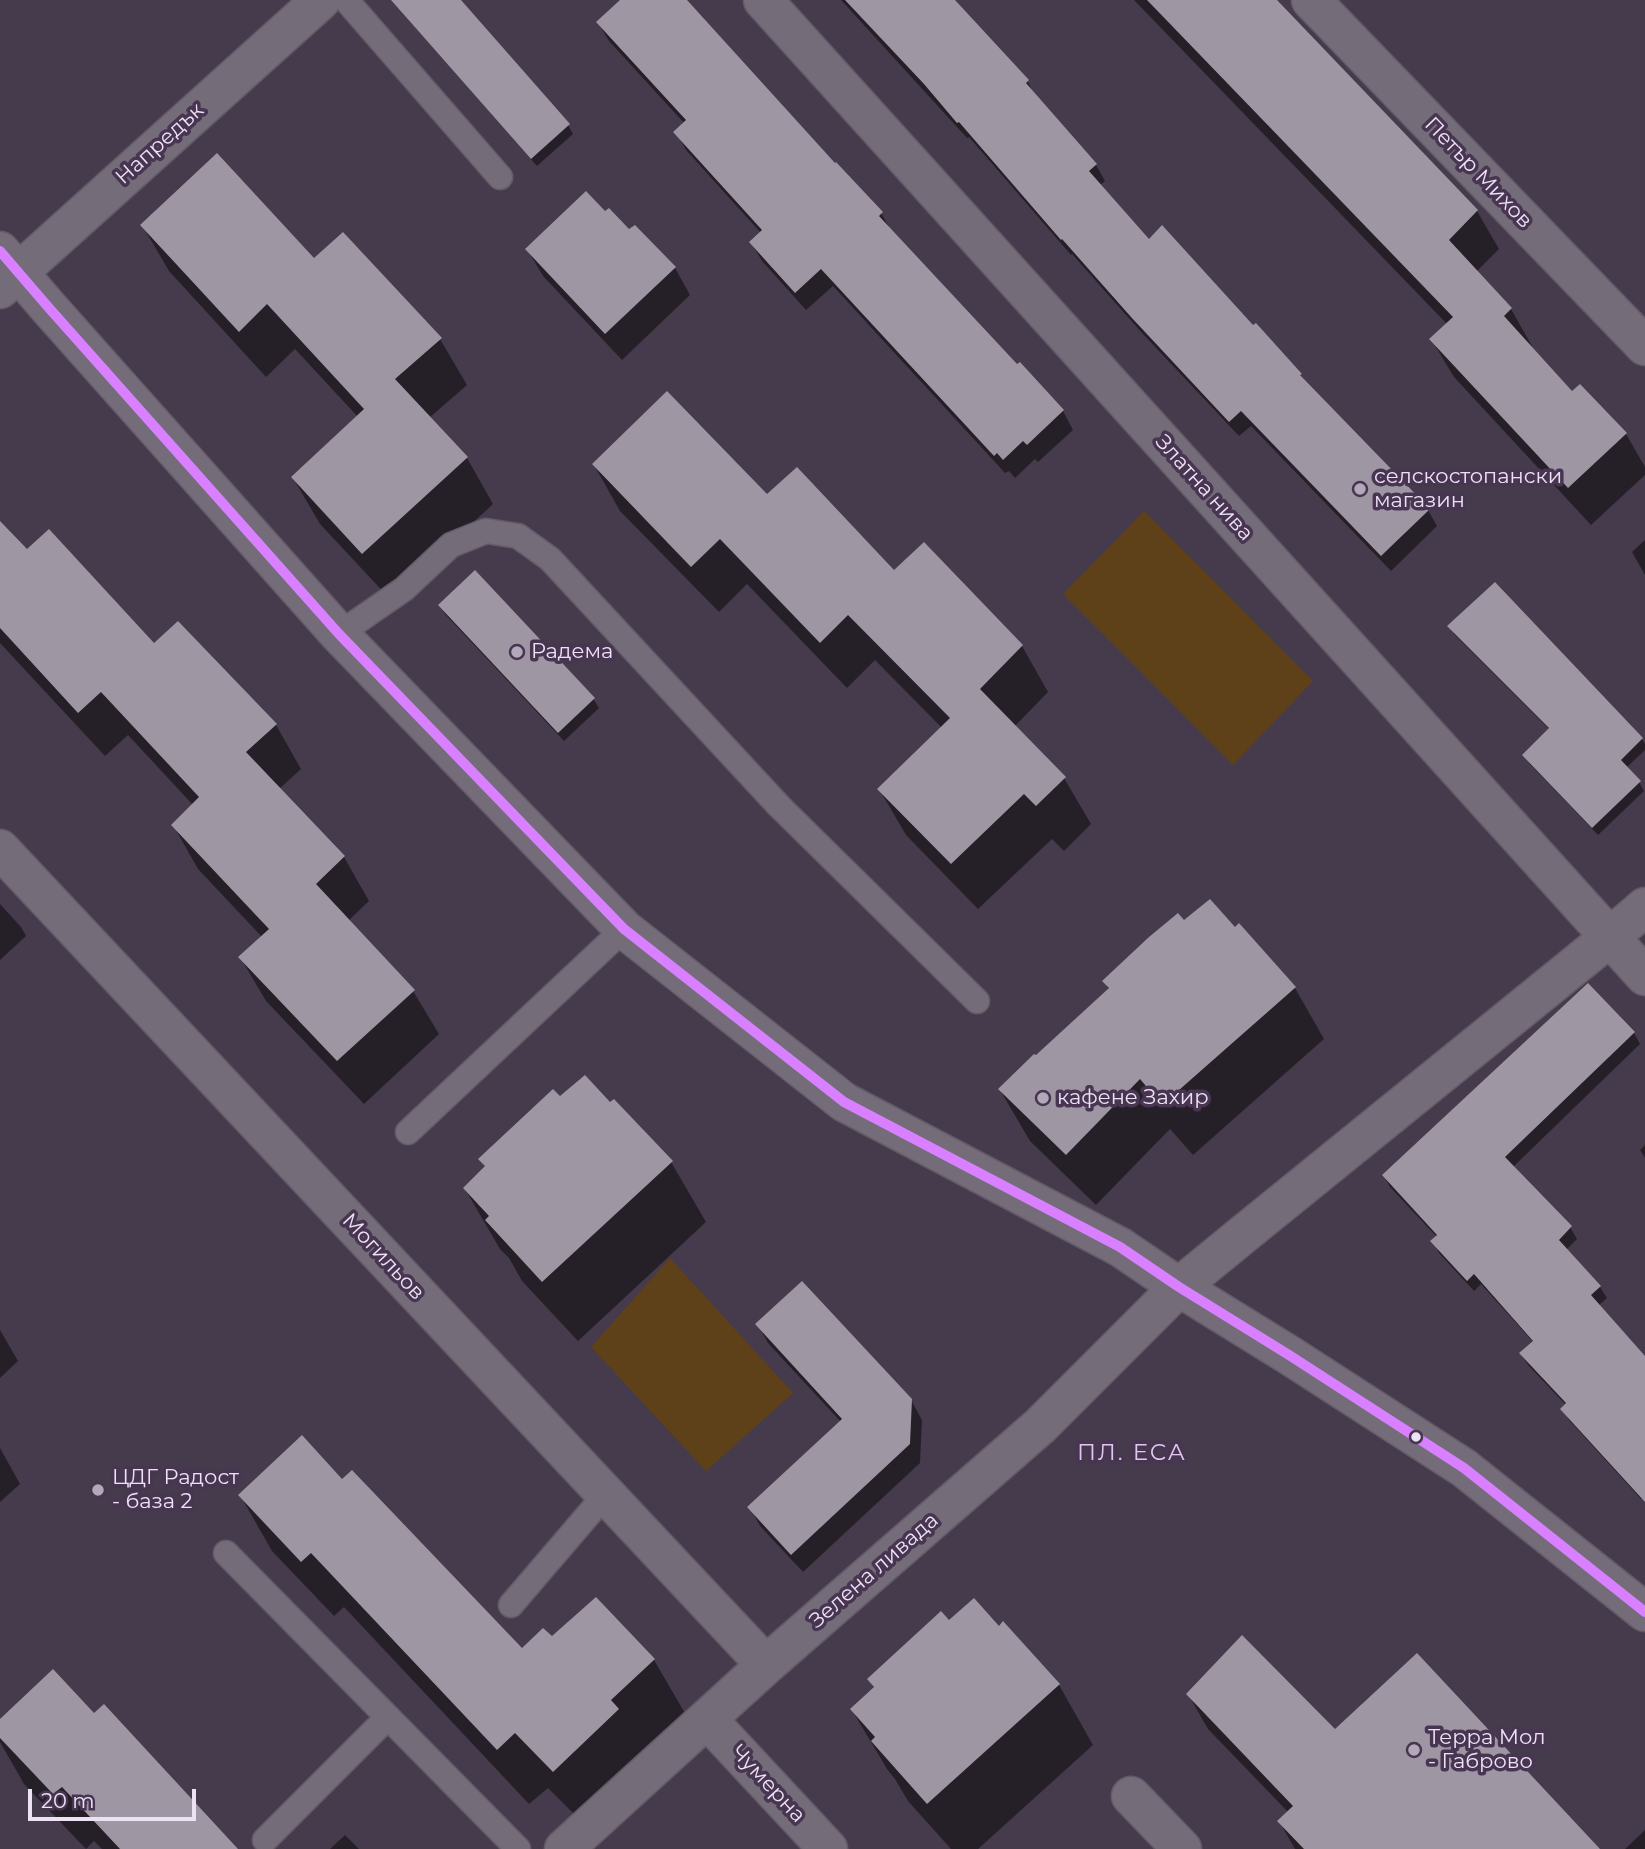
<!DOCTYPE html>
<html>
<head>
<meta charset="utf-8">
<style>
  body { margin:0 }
  #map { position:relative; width:1645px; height:1849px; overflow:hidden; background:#463b4c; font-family:Montserrat,sans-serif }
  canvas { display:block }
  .scale { position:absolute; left:28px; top:1789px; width:168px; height:32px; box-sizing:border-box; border:4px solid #ede2f4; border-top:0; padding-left:9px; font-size:21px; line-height:24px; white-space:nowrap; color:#ede2f4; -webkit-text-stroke:5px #483552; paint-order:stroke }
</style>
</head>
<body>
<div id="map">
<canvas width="1645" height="1849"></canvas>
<div class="scale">20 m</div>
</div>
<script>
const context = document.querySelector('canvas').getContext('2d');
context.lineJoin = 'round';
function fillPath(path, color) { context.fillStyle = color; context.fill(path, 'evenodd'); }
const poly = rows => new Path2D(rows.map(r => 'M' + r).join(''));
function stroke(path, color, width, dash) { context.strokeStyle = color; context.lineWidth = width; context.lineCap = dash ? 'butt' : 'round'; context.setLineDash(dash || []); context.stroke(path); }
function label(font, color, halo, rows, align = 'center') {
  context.font = font + ' Montserrat,sans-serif'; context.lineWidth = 7; context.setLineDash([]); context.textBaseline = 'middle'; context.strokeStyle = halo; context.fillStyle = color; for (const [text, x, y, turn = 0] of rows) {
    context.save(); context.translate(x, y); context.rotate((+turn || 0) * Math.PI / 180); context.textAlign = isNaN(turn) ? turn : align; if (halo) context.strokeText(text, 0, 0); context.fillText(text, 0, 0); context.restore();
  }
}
fillPath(poly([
  [1144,511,1313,681,1233,765,1063,594],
  [670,1258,793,1393,706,1471,591,1347]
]), '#5e4118');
fillPath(poly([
  [413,0,458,0,568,125,573,134,537,166,407,18,402,10],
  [623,0,684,0,881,213,892,232,1017,367,1020,364,1063,411,1073,430,1038,462,1035,459,1015,478,1009,471,1005,473,833,286,806,310,762,261,751,242,761,233,686,150,676,132,685,124,609,41,598,23],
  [841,0,954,0,1028,82,1036,98,1096,165,1105,181,1099,186,1148,241,1253,328,1300,375,1305,383,1428,510,1437,526,1391,571,1251,426,1239,436,1142,333,1072,254,1071,255,969,137,967,138],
  [1134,0,1274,0,1477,211,1499,249,1476,272,1511,309,1533,348,1532,349,1572,394,1580,386,1626,434,1645,467,1645,475,1591,525,1454,377,1431,339,1447,324],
  [605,213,675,268,690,295,622,360,543,276,527,249],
  [142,225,440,339,467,385,429,418,467,458,493,504,390,599,320,524,293,478,358,417,295,349,266,377,169,271],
  [594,465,767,496,894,572,924,544,1022,646,1048,692,1014,727,1064,778,1091,824,1064,851,1052,839,978,909,906,835,879,789,942,728,875,660,847,688,747,584,719,612,620,511],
  [0,523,27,552,154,645,178,623,276,725,301,769,279,789,344,857,369,901,348,921,413,991,439,1034,364,1104,266,1001,240,957,262,937,198,869,173,825,193,805,128,735,105,756,0,643],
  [1645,540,1645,575,1632,552],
  [475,572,594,700,599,708,564,741,445,614,440,606],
  [1495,584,1642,739,1645,744,1645,750,1626,768,1639,782,1644,791,1598,835,1530,764,1524,755,1550,730,1455,635,1449,626],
  [0,904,21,927,26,936,0,960],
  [1184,922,1295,988,1324,1039,1193,1155,1170,1129,1096,1205,1030,1141,1000,1090,1109,990,1104,981],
  [1634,1033,1640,1044,1513,1167,1570,1227,1577,1239,1566,1250,1600,1287,1607,1298,1598,1306,1645,1359,1645,1495,1641,1499,1569,1420,1563,1409,1566,1405,1528,1365,1521,1354,1534,1343,1481,1284,1474,1291,1439,1253,1433,1241,1437,1237,1390,1187,1384,1175],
  [560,1098,610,1105,671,1162,706,1222,578,1341,522,1281,509,1258,500,1249,465,1189,486,1168,480,1159],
  [1645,1145,1645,1158,1640,1150],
  [758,1325,911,1400,922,1420,920,1463,803,1572,760,1526,750,1507,841,1422,768,1343],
  [0,1330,18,1361,0,1378],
  [0,1448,20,1484,0,1502],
  [342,1481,522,1651,551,1639,654,1660,686,1715,586,1826,548,1788,529,1804,344,1607,334,1616,272,1551,240,1495],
  [948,1622,999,1629,1003,1623,1059,1685,1093,1745,978,1849,951,1849,908,1801,895,1779,887,1769,852,1710,875,1689,869,1680],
  [1188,1694,1335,1731,1598,1849,1295,1849,1279,1821,1288,1812,1208,1729],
  [94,1716,235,1849,102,1849,94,1841,86,1849,24,1784,0,1742,0,1721],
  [1645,1830,1645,1849,1625,1849],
  [345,1835,359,1849,330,1849]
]), '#0007');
fillPath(poly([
  [391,0,461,0,570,124,531,159],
  [620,0,687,0,835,163,836,162,883,212,879,216,1017,364,1020,362,1064,410,1027,445,1023,441,1003,460,997,453,994,456,821,269,795,293,749,242,762,230,673,132,686,120,596,22],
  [845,0,955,0,1029,80,1026,83,1097,164,1089,171,1149,239,1162,225,1253,325,1256,323,1302,374,1300,375,1430,509,1381,556,1241,411,1229,422,1131,317,1062,239,1061,240,959,122,957,123,924,84],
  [1147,0,1277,0,1478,210,1449,240,1512,308,1504,316,1572,391,1580,384,1627,433,1568,488,1429,339,1453,317],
  [217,153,314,258,343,232,442,338,395,379,468,457,362,554,291,477,364,409,267,304,239,332,140,225],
  [586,191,605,211,609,208,629,229,635,225,676,267,605,334,525,249],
  [667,391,767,494,797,467,894,570,924,542,1023,645,980,689,1066,777,1036,806,1024,794,951,864,877,789,950,718,848,615,820,643,720,539,691,567,592,464],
  [0,521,27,549,49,529,154,643,178,621,277,724,246,752,345,856,316,884,415,990,337,1061,238,957,269,929,171,825,199,797,101,692,78,713,0,628],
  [475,570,595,698,558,733,438,605],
  [1495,582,1643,738,1621,760,1641,781,1592,828,1522,755,1549,728,1447,626],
  [1210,899,1235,927,1239,923,1296,987,1162,1105,1140,1079,1066,1155,998,1089,1034,1054,1036,1055,1109,988,1102,981,1149,937,1178,913,1184,920],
  [1588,983,1635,1032,1505,1157,1572,1226,1559,1240,1601,1286,1591,1295,1645,1356,1645,1502,1560,1409,1566,1403,1519,1353,1533,1341,1474,1274,1467,1281,1430,1241,1437,1235,1382,1175],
  [585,1075,610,1102,614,1099,673,1161,542,1282,485,1220,489,1216,463,1188,485,1166,478,1159,553,1089,560,1096],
  [802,1281,912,1399,910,1444,791,1555,747,1507,842,1419,755,1324],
  [302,1435,342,1479,352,1470,522,1648,543,1628,552,1636,596,1597,655,1659,611,1700,619,1709,553,1772,515,1733,497,1750,311,1553,301,1562,238,1495],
  [974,1598,999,1626,1003,1621,1060,1684,927,1804,871,1741,875,1737,850,1709,874,1687,867,1679,941,1611,949,1620],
  [1242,1635,1335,1729,1417,1653,1600,1849,1304,1849,1277,1821,1293,1806,1186,1694],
  [53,1669,94,1713,104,1704,238,1849,120,1849,62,1787,53,1794,0,1738,0,1719]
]), '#9f96a4');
const service = poly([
  [346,0,500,177],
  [339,634,404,589,451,545,486,531,518,536,550,559,779,806,977,1001],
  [408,1132,624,929],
  [226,1553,518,1849],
  [511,1605,606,1494],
  [265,1840,388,1717]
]);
const minor = poly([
  [763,0,1645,976],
  [1311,0,1645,346],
  [0,289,321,0],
  [0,849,766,1665],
  [707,1719,828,1849],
  [1131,1796,1182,1849],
  [564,1849,766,1665,1040,1426,1179,1287,1240,1237,1610,937,1645,907]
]);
const tertiary = poly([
  [0,251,49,308,339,634,624,929,844,1102,1120,1247,1179,1287,1289,1355,1464,1468,1645,1612]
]);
stroke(service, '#635a68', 27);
stroke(minor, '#635a68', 41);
stroke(tertiary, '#635a68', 41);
stroke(service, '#746c78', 24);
stroke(minor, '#746c78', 38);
stroke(tertiary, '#746c78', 38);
stroke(poly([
  [0,251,49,308,339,634,624,929,844,1102,1120,1247,1179,1287,1289,1355,1464,1468,1645,1612]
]), '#d880ff', 10);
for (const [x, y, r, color] of [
  [1360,489,7,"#b3a8b9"],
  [517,652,7,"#b3a8b9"],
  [1043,1098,7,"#b3a8b9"],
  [1416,1437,6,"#ede2f4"],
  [98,1490,7,"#b3a8b9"],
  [1414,1750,7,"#b3a8b9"]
]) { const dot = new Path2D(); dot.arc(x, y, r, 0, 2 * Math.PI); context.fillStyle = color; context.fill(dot); stroke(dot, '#483552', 2.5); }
label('21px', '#ede2f4', '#483552', [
  ["Напредък",160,144,-42],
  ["Петър Михов",1478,173,46],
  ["Златна нива",1204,488,48],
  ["Могильов",383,1257,47],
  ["Зелена ливада",874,1571,-41],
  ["Чумерна",768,1784,47]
]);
label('21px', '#ede2f4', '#483552', [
  ["селскостопански",1374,477],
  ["магазин",1374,501],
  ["Радема",531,652],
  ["кафене Захир",1057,1098],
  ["ЦДГ Радост",112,1478],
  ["- база 2",112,1502],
  ["Терра Мол",1428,1738],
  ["- Габрово",1428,1762]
], 'left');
context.letterSpacing = '2px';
label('23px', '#dfc8ec', '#483552', [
  ["ПЛ. ЕСА",1132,1453]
]);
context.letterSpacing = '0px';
</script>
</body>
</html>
